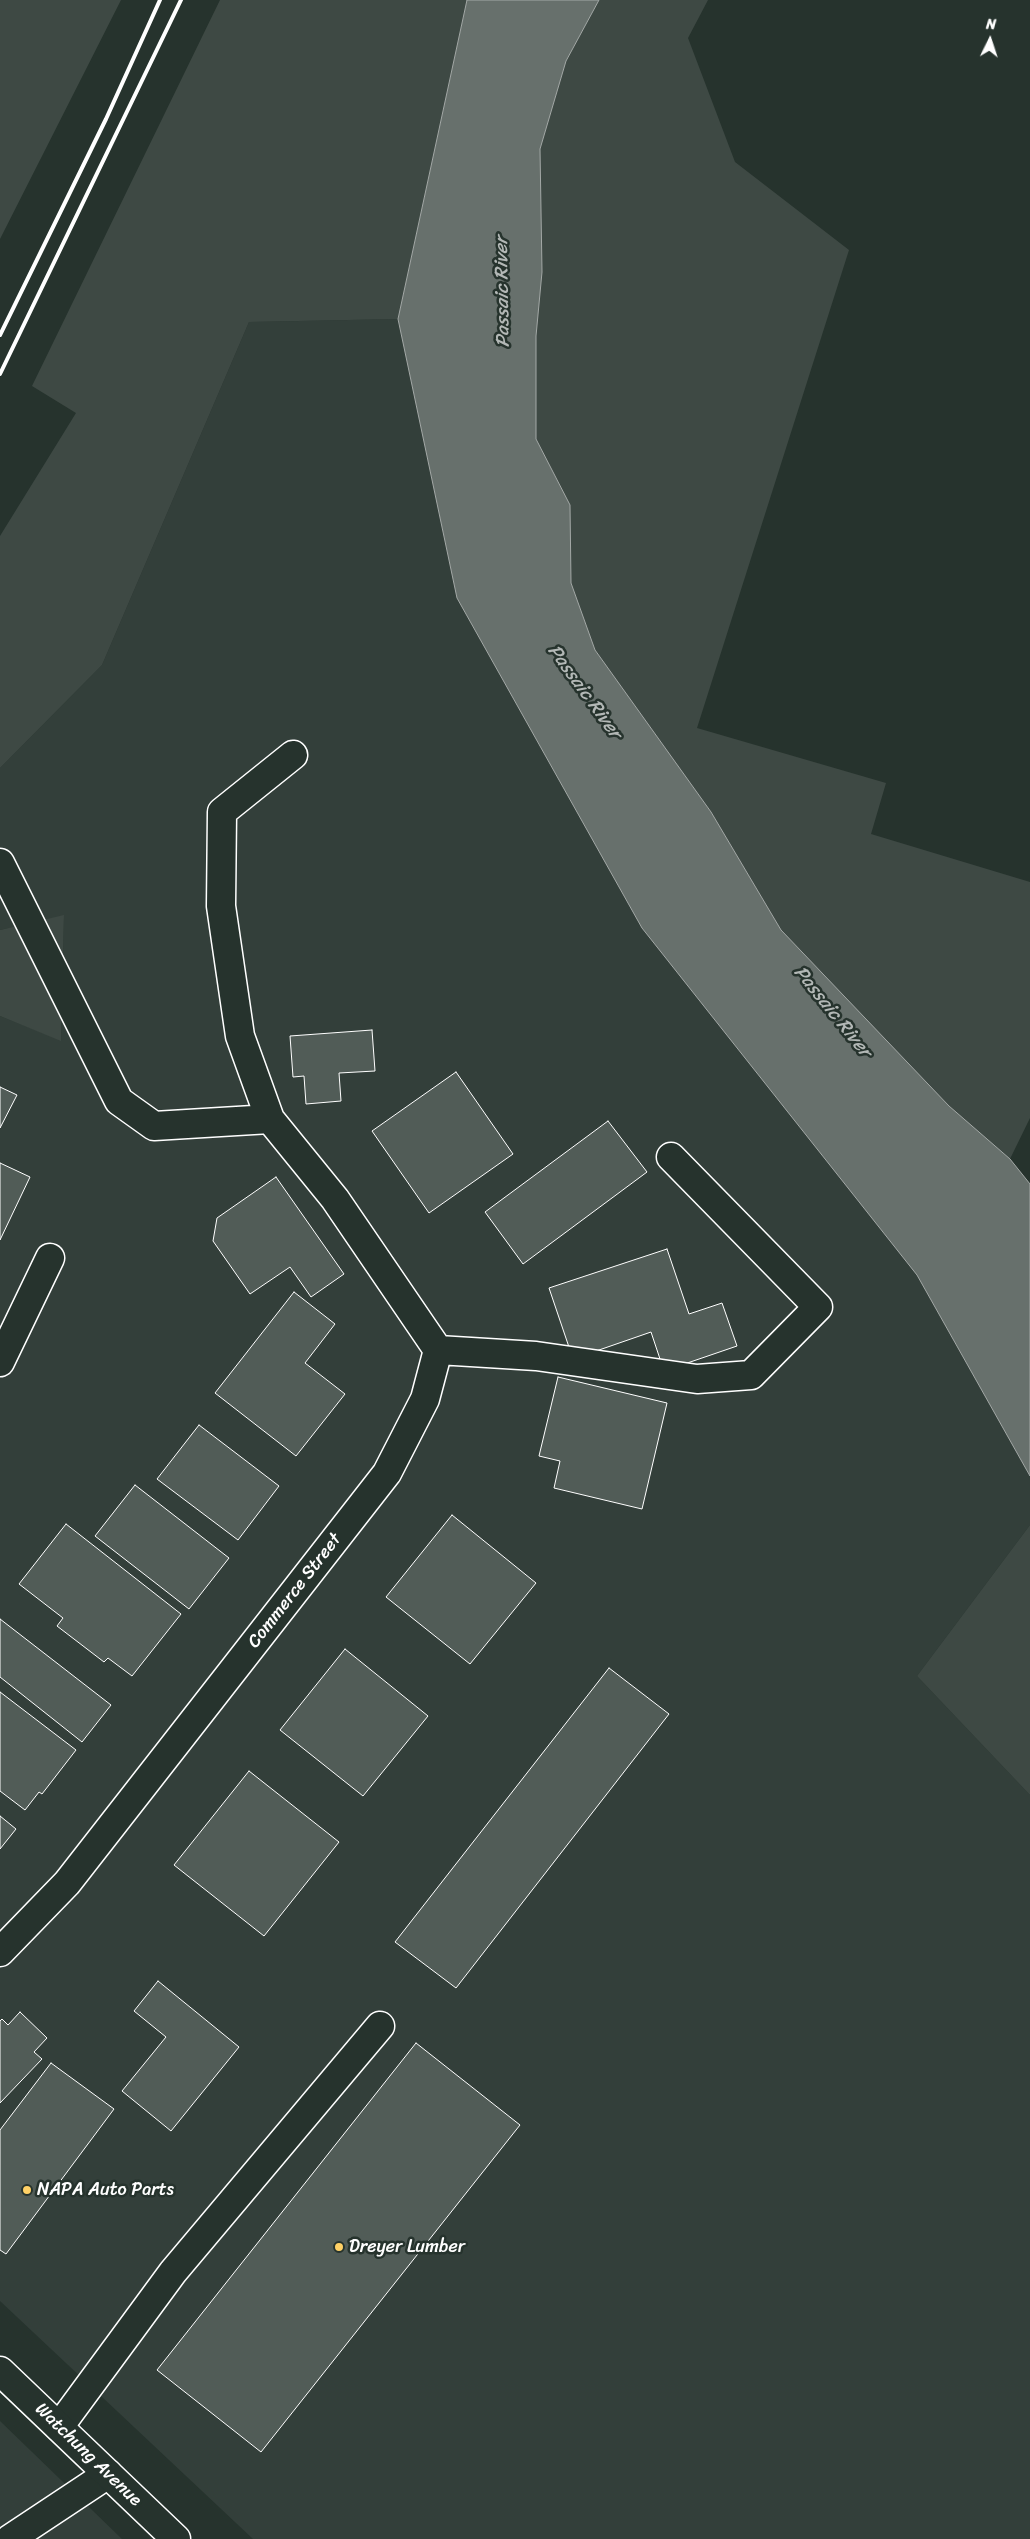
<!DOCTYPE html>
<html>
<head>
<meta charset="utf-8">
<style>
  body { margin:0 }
  #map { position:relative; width:1030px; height:2539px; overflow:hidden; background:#26332d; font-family:Sriracha,sans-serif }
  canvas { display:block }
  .north { position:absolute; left:965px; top:15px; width:50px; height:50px; -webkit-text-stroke:4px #26332d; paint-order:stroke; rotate:4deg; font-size:14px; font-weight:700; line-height:20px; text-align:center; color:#fff }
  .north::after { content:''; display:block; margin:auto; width:18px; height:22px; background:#fff; clip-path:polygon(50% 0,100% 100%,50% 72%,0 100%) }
</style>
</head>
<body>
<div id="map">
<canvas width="1030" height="2539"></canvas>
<div class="north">N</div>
</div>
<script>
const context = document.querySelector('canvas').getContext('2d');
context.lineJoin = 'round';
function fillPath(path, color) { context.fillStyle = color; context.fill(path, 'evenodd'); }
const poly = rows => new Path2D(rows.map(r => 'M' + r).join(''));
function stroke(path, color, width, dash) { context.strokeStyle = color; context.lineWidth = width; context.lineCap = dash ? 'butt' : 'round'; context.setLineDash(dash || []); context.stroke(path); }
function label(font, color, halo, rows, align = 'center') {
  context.font = font + ' Sriracha,sans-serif'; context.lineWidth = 5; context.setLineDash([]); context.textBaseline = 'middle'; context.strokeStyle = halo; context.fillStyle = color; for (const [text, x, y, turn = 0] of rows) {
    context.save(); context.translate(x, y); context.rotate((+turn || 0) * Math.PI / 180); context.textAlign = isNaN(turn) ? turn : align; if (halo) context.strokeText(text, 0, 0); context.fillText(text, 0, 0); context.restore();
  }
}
fillPath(poly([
  [398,319,457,598,642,928,917,1275,1030,1476,1030,1525,917,1676,1030,1795,1030,2539,253,2539,0,2301,0,1016,61,1040,64,916,0,930,0,768,102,665,249,322],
  [0,2421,122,2539,0,2539]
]), '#333f3a');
fillPath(poly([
  [0,0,121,0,0,239],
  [220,0,467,0,398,319,249,322,102,665,0,768,0,536,76,413,32,386],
  [599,0,708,0,688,38,735,162,849,250,697,728,886,783,871,834,1030,882,1030,1118,1010,1159,949,1107,781,930,711,812,595,650,571,583,570,505,536,439,536,336,542,272,540,149,566,61],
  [64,915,61,1041,0,1016,0,930],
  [1030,1525,1030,1795,917,1676]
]), '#3e4944');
const water = poly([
  [467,0,599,0,566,61,540,149,542,272,536,336,536,439,570,505,571,583,595,650,711,812,781,930,949,1106,1010,1159,1030,1184,1030,1476,917,1275,642,928,457,598,398,319,467,0]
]);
fillPath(water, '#67706c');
stroke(water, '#a4a9a7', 1);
const building = poly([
  [372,1030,375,1071,339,1073,341,1101,306,1104,304,1076,293,1077,290,1036,372,1030],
  [456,1072,513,1154,429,1213,372,1131,456,1072],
  [0,1087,17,1095,0,1128,0,1087],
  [608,1121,647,1172,523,1264,485,1212,608,1121],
  [0,1163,30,1177,0,1240,0,1163],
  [276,1177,344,1274,311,1297,290,1267,250,1294,213,1241,217,1218,276,1177],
  [667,1249,689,1314,722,1303,737,1346,664,1371,651,1332,573,1359,549,1288,667,1249],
  [294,1292,335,1324,305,1363,345,1394,296,1456,215,1393,294,1292],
  [558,1377,667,1403,642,1509,554,1488,560,1461,539,1456,558,1377],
  [199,1425,279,1486,238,1540,157,1479,199,1425],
  [135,1485,229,1558,189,1609,95,1536,135,1485],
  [452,1515,536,1583,470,1664,386,1597,452,1515],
  [66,1524,181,1614,132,1676,108,1658,104,1662,57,1626,63,1618,19,1584,66,1524],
  [0,1619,111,1705,82,1742,0,1677,0,1619],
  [345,1649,428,1716,363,1796,280,1730,345,1649],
  [609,1668,669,1714,456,1988,395,1942,609,1668],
  [0,1692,76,1750,42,1794,39,1792,25,1810,0,1791,0,1692],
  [249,1771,339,1842,264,1936,174,1865,249,1771],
  [0,1816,16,1829,0,1849,0,1816],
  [158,1981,239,2047,171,2131,122,2091,166,2037,134,2011,158,1981],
  [20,2012,47,2038,34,2052,42,2059,0,2103,0,2021,2,2019,8,2025,20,2012],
  [416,2043,520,2125,261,2452,157,2370,416,2043],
  [51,2063,114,2109,6,2254,0,2250,0,2130,51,2063]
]);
fillPath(building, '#515c57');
stroke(building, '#fff', 1);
const minor = poly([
  [0,863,119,1101,154,1126,270,1119],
  [438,1350,536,1356,697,1379,751,1375,818,1307,671,1157],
  [0,1362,50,1258],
  [0,1952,67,1883,387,1473,425,1399,438,1350,335,1199,270,1119,240,1036,221,906,222,812,293,755],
  [59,2427,173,2272,380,2026],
  [10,2539,108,2474]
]);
const major = poly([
  [0,2371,176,2539]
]);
stroke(minor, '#fff', 31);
stroke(major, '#fff', 31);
stroke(minor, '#26332d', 28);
stroke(major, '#26332d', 28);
stroke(poly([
  [0,335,106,119,160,0],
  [0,374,181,0]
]), '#fff', 4);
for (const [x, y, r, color] of [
  [27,2190,5,"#ffd166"],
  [339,2247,5,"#ffd166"]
]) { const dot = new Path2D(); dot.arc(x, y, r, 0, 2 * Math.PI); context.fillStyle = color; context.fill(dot); stroke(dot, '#26332d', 2); }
label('18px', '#fff', '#26332d', [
  ["Commerce Street",295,1591,-52],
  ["Watchung Avenue",88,2455,44]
]);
label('18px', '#fff', '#26332d', [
  ["NAPA Auto Parts",37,2190],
  ["Dreyer Lumber",349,2247]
], 'left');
label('italic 19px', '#b3b8b6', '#26332d', [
  ["Passaic River",503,292,-91],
  ["Passaic River",584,692,54],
  ["Passaic River",832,1012,51]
]);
</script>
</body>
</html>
